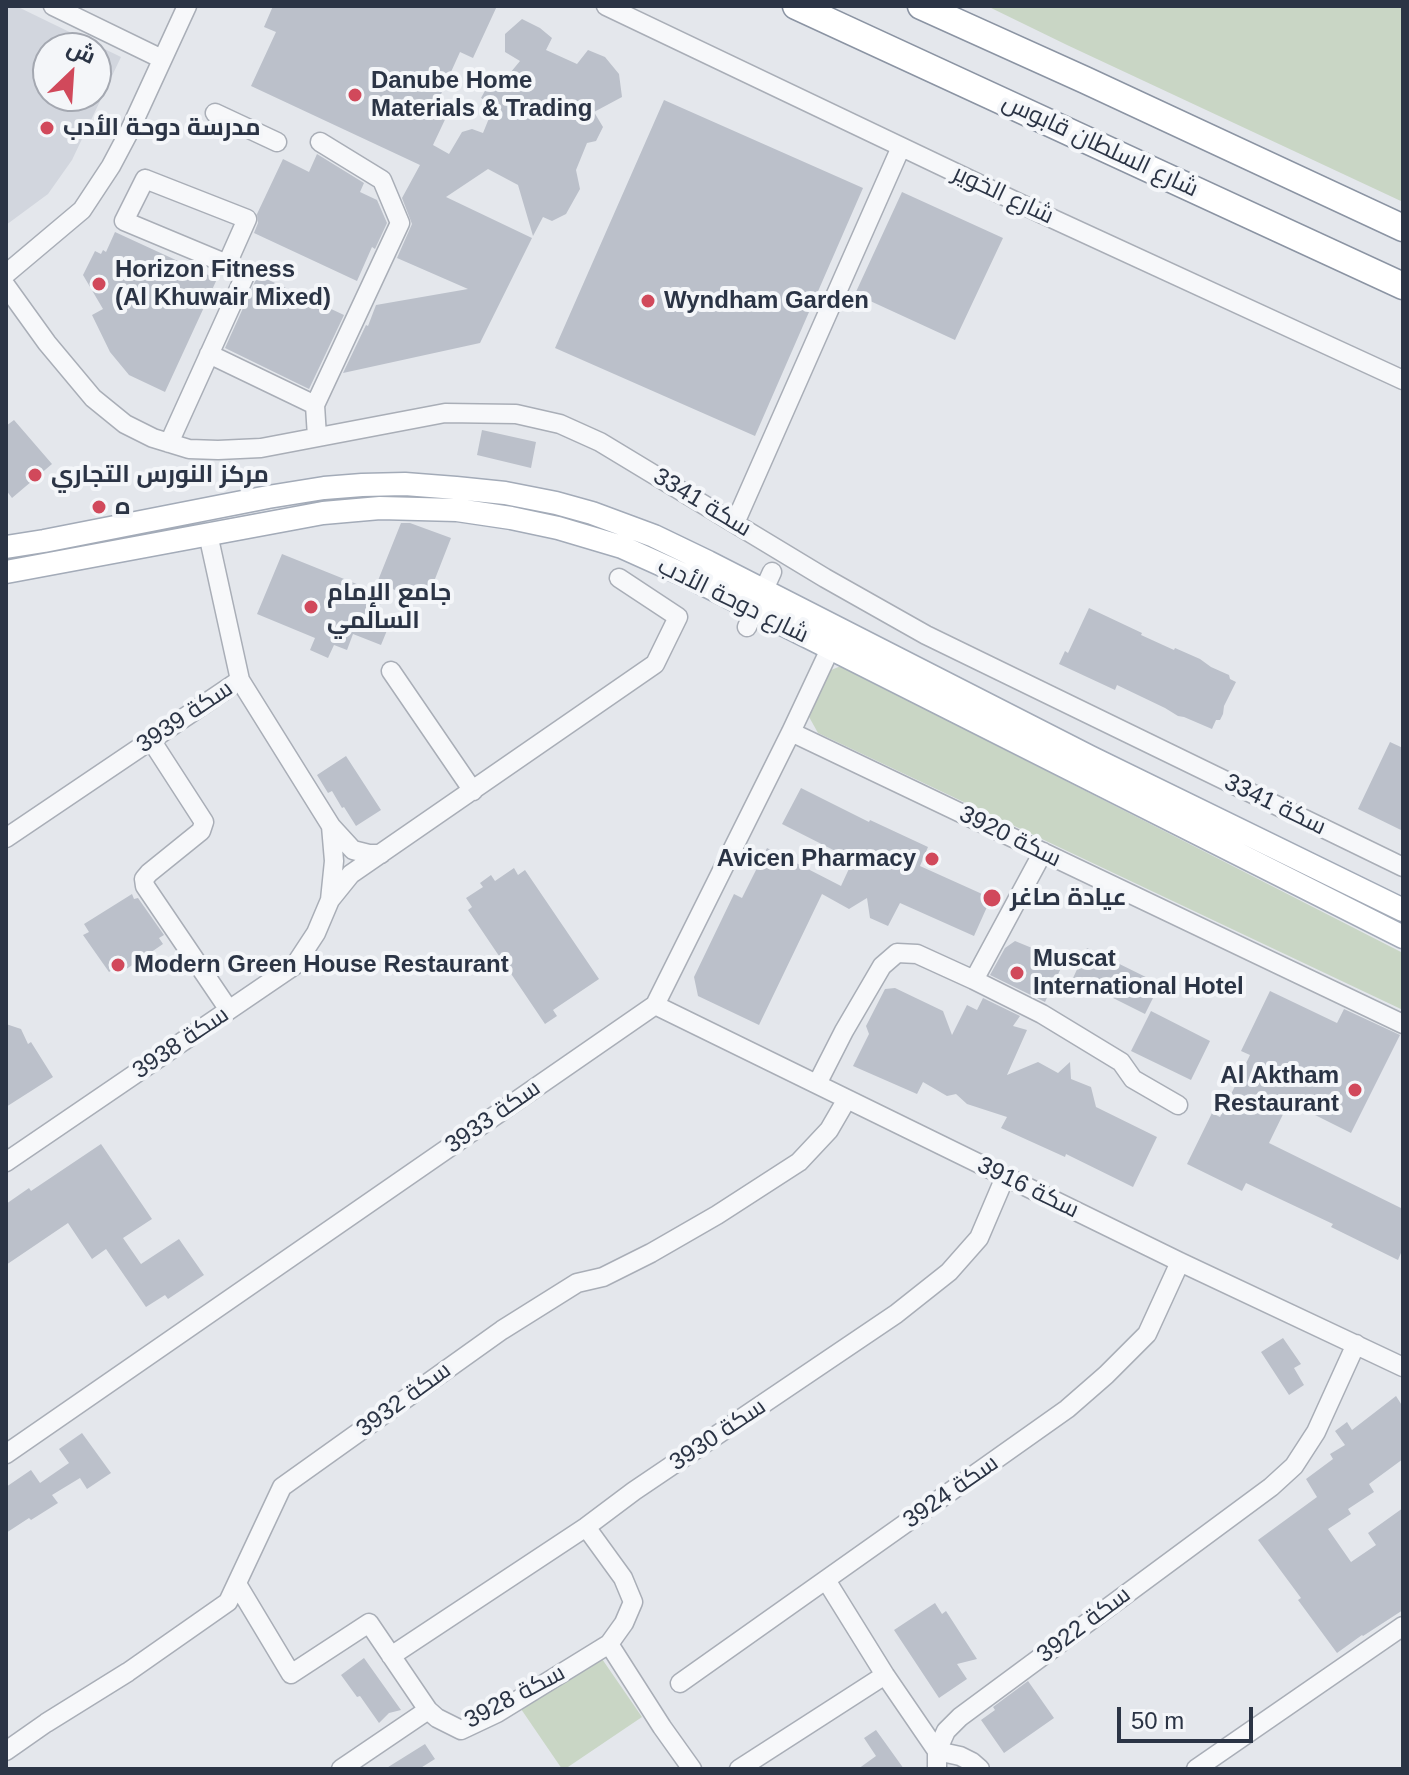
<!DOCTYPE html>
<html>
<head>
<meta charset="utf-8">
<style>
  body { margin:0 }
  #map { position:relative; width:1409px; height:1775px; overflow:hidden; background:#e4e7ec; font-family:Helvetica,Cairo,sans-serif }
  canvas { display:block }
  .frame { position:absolute; inset:0; border:8px solid #2b3445; pointer-events:none }
  .north { position:absolute; left:32px; top:32px; width:80px; height:80px; box-sizing:border-box; background:#f4f6f9; border:2px solid #a4a8b1; border-radius:50%; rotate:25deg; font-size:22px; font-weight:700; line-height:32px; text-align:center; color:#2b3445 }
  .north::after { content:''; display:block; margin:auto; width:28px; height:36px; background:#d1495b; clip-path:polygon(50% 0,100% 100%,50% 72%,0 100%) }
  .scale { position:absolute; left:1117px; top:1707px; width:136px; height:36px; box-sizing:border-box; border:4px solid #2b3445; border-top:0; padding-left:10px; font-size:24px; line-height:28px; white-space:nowrap; color:#2b3445; -webkit-text-stroke:6px #f4f6f9; paint-order:stroke }
</style>
</head>
<body>
<div id="map">
<canvas width="1409" height="1775"></canvas>
<div class="frame"></div>
<div class="north">ش</div>
<div class="scale">50 m</div>
</div>
<script>
const context = document.querySelector('canvas').getContext('2d');
context.lineJoin = 'round';
function fillPath(path, color) { context.fillStyle = color; context.fill(path, 'evenodd'); }
const poly = rows => new Path2D(rows.map(r => 'M' + r).join(''));
function stroke(path, color, width, dash) { context.strokeStyle = color; context.lineWidth = width; context.lineCap = dash ? 'butt' : 'round'; context.setLineDash(dash || []); context.stroke(path); }
function label(font, color, halo, rows, align = 'center') {
  context.font = font + ' Helvetica,Cairo,sans-serif'; context.lineWidth = 8; context.setLineDash([]); context.textBaseline = 'middle'; context.strokeStyle = halo; context.fillStyle = color; for (const [text, x, y, turn = 0] of rows) {
    context.save(); context.translate(x, y); context.rotate((+turn || 0) * Math.PI / 180); context.textAlign = isNaN(turn) ? turn : align; if (halo) context.strokeText(text, 0, 0); context.fillText(text, 0, 0); context.restore();
  }
}
fillPath(poly([
  [6,6,16,6,121,57,72,160,48,194,6,225],
  [48,48,96,48,96,96,48,96]
]), '#d2d6de');
fillPath(poly([
  [987,6,1403,6,1403,202,1067,45],
  [841,666,1403,953,1403,1010,818,733,808,715,822,684,831,670],
  [600,1656,642,1717,565,1769,562,1769,521,1709]
]), '#c9d6c5');
fillPath(poly([
  [273,6,497,6,473,58,460,52,437,103,450,109,433,145,449,154,462,132,472,129,483,133,494,106,481,98,491,80,501,84,520,61,505,52,505,34,522,19,540,28,552,38,546,50,577,64,588,50,605,57,619,74,622,97,594,112,603,127,596,141,587,143,576,170,580,189,566,214,552,221,543,217,533,236,518,185,488,169,446,197,532,238,480,343,343,373,366,325,368,326,376,305,468,289,397,258,412,224,402,198,420,165,251,86,276,32,264,27],
  [664,100,863,188,755,436,555,348],
  [317,154,364,183,360,192,377,200,387,223,375,249,372,247,357,281,254,233,258,223,257,214,283,159,309,172],
  [902,192,1003,238,955,340,855,294],
  [115,232,217,279,165,392,129,375,110,352,92,315,103,309,83,275,95,251,101,254,103,250,106,252],
  [258,275,344,315,309,389,225,348],
  [14,420,52,464,12,498,6,490,6,426],
  [482,430,536,442,531,468,477,455],
  [401,523,410,523,451,538,426,602,377,583],
  [282,554,384,595,373,622,388,628,381,645,353,634,347,650,334,645,328,658,310,650,315,638,257,614],
  [1089,608,1142,633,1141,635,1174,650,1175,648,1200,659,1211,667,1229,675,1230,679,1236,682,1224,706,1223,714,1220,720,1216,720,1212,729,1184,717,1178,716,1165,708,1117,685,1115,690,1059,664,1065,651,1068,653],
  [1390,742,1403,748,1403,831,1358,809],
  [346,756,381,810,356,826,344,807,342,808,332,791,328,793,317,775],
  [801,788,869,822,870,820,928,847,920,866,991,898,974,936,900,903,888,926,870,918,867,898,849,909,822,894,759,1025,698,996,694,977,734,894,742,898,767,848,841,886,853,860,782,824],
  [514,868,518,875,525,870,599,979,553,1010,557,1016,545,1024,468,910,472,907,466,898,483,887,480,883,491,875,495,881],
  [132,894,134,899,138,898,164,935,159,938,163,944,119,974,115,968,109,972,83,935,89,932,84,924],
  [1015,941,1049,955,1050,964,1061,968,1045,1002,990,975,1005,948],
  [1087,948,1160,984,1145,1014,1073,978],
  [895,988,943,1011,952,1035,967,1005,977,1010,983,998,1020,1016,1013,1026,1027,1030,1007,1075,1038,1062,1058,1073,1070,1062,1071,1079,1091,1087,1096,1107,1157,1137,1133,1187,1066,1154,1065,1157,1001,1128,1007,1117,967,1104,956,1094,947,1096,923,1082,917,1094,853,1066,869,1034,866,1026,885,989],
  [1270,991,1337,1023,1344,1009,1400,1035,1351,1133,1289,1102,1269,1143,1403,1209,1403,1248,1398,1260,1331,1227,1333,1224,1246,1183,1242,1191,1187,1164,1212,1113,1220,1117,1250,1055,1241,1051],
  [1151,1011,1210,1041,1191,1080,1131,1051],
  [6,1024,21,1029,28,1044,31,1042,53,1077,6,1107],
  [101,1144,152,1219,123,1238,141,1264,179,1239,204,1275,168,1299,165,1295,146,1307,106,1249,92,1259,68,1223,6,1265,6,1204,29,1188,31,1191],
  [1283,1338,1301,1364,1294,1368,1304,1385,1289,1395,1261,1352],
  [1396,1396,1403,1407,1403,1459,1369,1484,1374,1492,1348,1509,1351,1514,1328,1529,1351,1562,1376,1545,1368,1533,1403,1508,1403,1610,1363,1636,1362,1635,1337,1653,1298,1600,1301,1598,1258,1540,1317,1497,1306,1479,1333,1459,1330,1454,1345,1445,1335,1431,1347,1422,1352,1430],
  [82,1433,111,1473,87,1489,80,1478,52,1495,58,1503,31,1520,29,1518,6,1533,6,1487,31,1470,40,1483,69,1463,59,1449],
  [935,1603,942,1614,946,1611,977,1659,957,1664,967,1679,939,1698,894,1630],
  [364,1658,401,1710,389,1713,379,1723,360,1696,357,1697,341,1675],
  [1028,1681,1054,1718,1004,1753,981,1720,995,1710,993,1707],
  [876,1730,904,1769,858,1769,876,1756,864,1738],
  [425,1744,435,1759,419,1769,385,1769]
]), '#bbc0ca');
const minor = poly([
  [53,6,162,59],
  [606,6,1038,212,1403,380],
  [215,113,277,142],
  [145,179,247,219,227,264,124,221,145,179],
  [6,274,82,210,111,166,129,132,187,6],
  [6,286,47,343,93,398,125,424,153,438,189,449,218,450,261,448,445,413,516,414,560,424,600,442,825,578,926,635,1403,867],
  [209,354,315,405],
  [317,437,315,405,400,223,382,180,320,142],
  [169,443,247,271],
  [735,523,901,147],
  [747,627,772,572],
  [391,671,473,791],
  [791,732,1403,1024],
  [151,740,204,822,201,831,149,873,144,879,145,886,229,1010],
  [331,826,353,850,369,854,381,854],
  [6,838,240,680],
  [330,900,351,874,655,664,678,617,619,578],
  [974,980,1042,1014,1121,1062,1133,1079,1178,1105],
  [655,1005,1180,1262,1403,1367],
  [817,1084,844,1031,882,966,897,953,917,954,974,980,1043,852],
  [6,1162,295,965,316,933,330,900,334,861,331,826,240,680,208,534],
  [6,1454,655,1005,791,732,830,649],
  [586,1527,623,1578,633,1602,624,1623,609,1644,662,1727,692,1769],
  [826,1580,885,1675,937,1751],
  [237,1584,291,1674,369,1623,428,1710,437,1718,461,1730,497,1713,609,1644],
  [391,1656,586,1527,634,1491,896,1314,949,1272,979,1238,1005,1177],
  [680,1683,1067,1409,1106,1375,1147,1334,1180,1262],
  [6,1751,46,1723,128,1672,228,1602,282,1487,502,1330,577,1283,603,1277,651,1253,717,1215,799,1162,829,1130,847,1099],
  [937,1751,960,1756,972,1762,980,1769],
  [341,1769,428,1710],
  [739,1769,885,1675],
  [937,1769,937,1751,946,1731,960,1717,1271,1487,1294,1466,1316,1432,1356,1344],
  [1196,1769,1403,1626]
]);
const major = poly([
  [6,547,44,541,268,497,324,488,362,485,405,484,456,488,505,493,556,503,592,513,654,536,708,562,1090,757,1403,910],
  [6,572,323,513,380,508,457,510,511,518,558,528,622,547,691,578,1403,937]
]);
const highway = poly([
  [796,6,1403,286],
  [921,6,1085,80,1403,228]
]);
stroke(minor, '#a9aeb7', 21);
stroke(major, '#a3abb8', 25);
stroke(highway, '#8b94a3', 29);
stroke(minor, '#f7f8fa', 18);
stroke(major, '#fff', 22);
stroke(highway, '#fff', 26);
for (const [x, y, r, color] of [
  [355,95,8,"#d1495b"],
  [47,128,8,"#d1495b"],
  [99,284,8,"#d1495b"],
  [648,301,8,"#d1495b"],
  [35,475,8,"#d1495b"],
  [99,507,8,"#d1495b"],
  [311,607,8,"#d1495b"],
  [932,859,8,"#d1495b"],
  [992,898,10,"#d1495b"],
  [118,965,8,"#d1495b"],
  [1017,973,8,"#d1495b"],
  [1355,1090,8,"#d1495b"]
]) { const dot = new Path2D(); dot.arc(x, y, r, 0, 2 * Math.PI); context.fillStyle = color; context.fill(dot); stroke(dot, '#f4f6f9', 3); }
label('bold 24px', '#2b3445', '#f4f6f9', [
  ["Danube Home",371,81],
  ["Materials & Trading",371,109],
  ["مدرسة دوحة الأدب",63,128],
  ["Horizon Fitness",115,270],
  ["(Al Khuwair Mixed)",115,298],
  ["Wyndham Garden",664,301],
  ["مركز النورس التجاري",51,475],
  ["ه",115,507],
  ["جامع الإمام",327,593],
  ["السالمي",327,621],
  ["Avicen Pharmacy",916,859,"right"],
  ["عيادة صاغر",1010,898],
  ["Muscat",1033,959],
  ["International Hotel",1033,987],
  ["Modern Green House Restaurant",134,965],
  ["Al Aktham",1339,1076,"right"],
  ["Restaurant",1339,1104,"right"]
], 'left');
label('24px', '#2b3445', '#f4f6f9', [
  ["شارع السلطان قابوس",1100,146,25],
  ["شارع الخوير",1003,195,25],
  ["سكة 3341",702,503,31],
  ["شارع دوحة الأدب",733,601,26],
  ["سكة 3939",185,717,-34],
  ["سكة 3341",1275,805,26],
  ["سكة 3920",1010,837,26],
  ["سكة 3938",181,1043,-34],
  ["سكة 3933",493,1117,-35],
  ["سكة 3916",1028,1188,26],
  ["سكة 3932",404,1400,-36],
  ["سكة 3930",718,1435,-34],
  ["سكة 3924",951,1492,-35],
  ["سكة 3922",1084,1625,-37],
  ["سكة 3928",515,1697,-28]
]);
</script>
</body>
</html>
